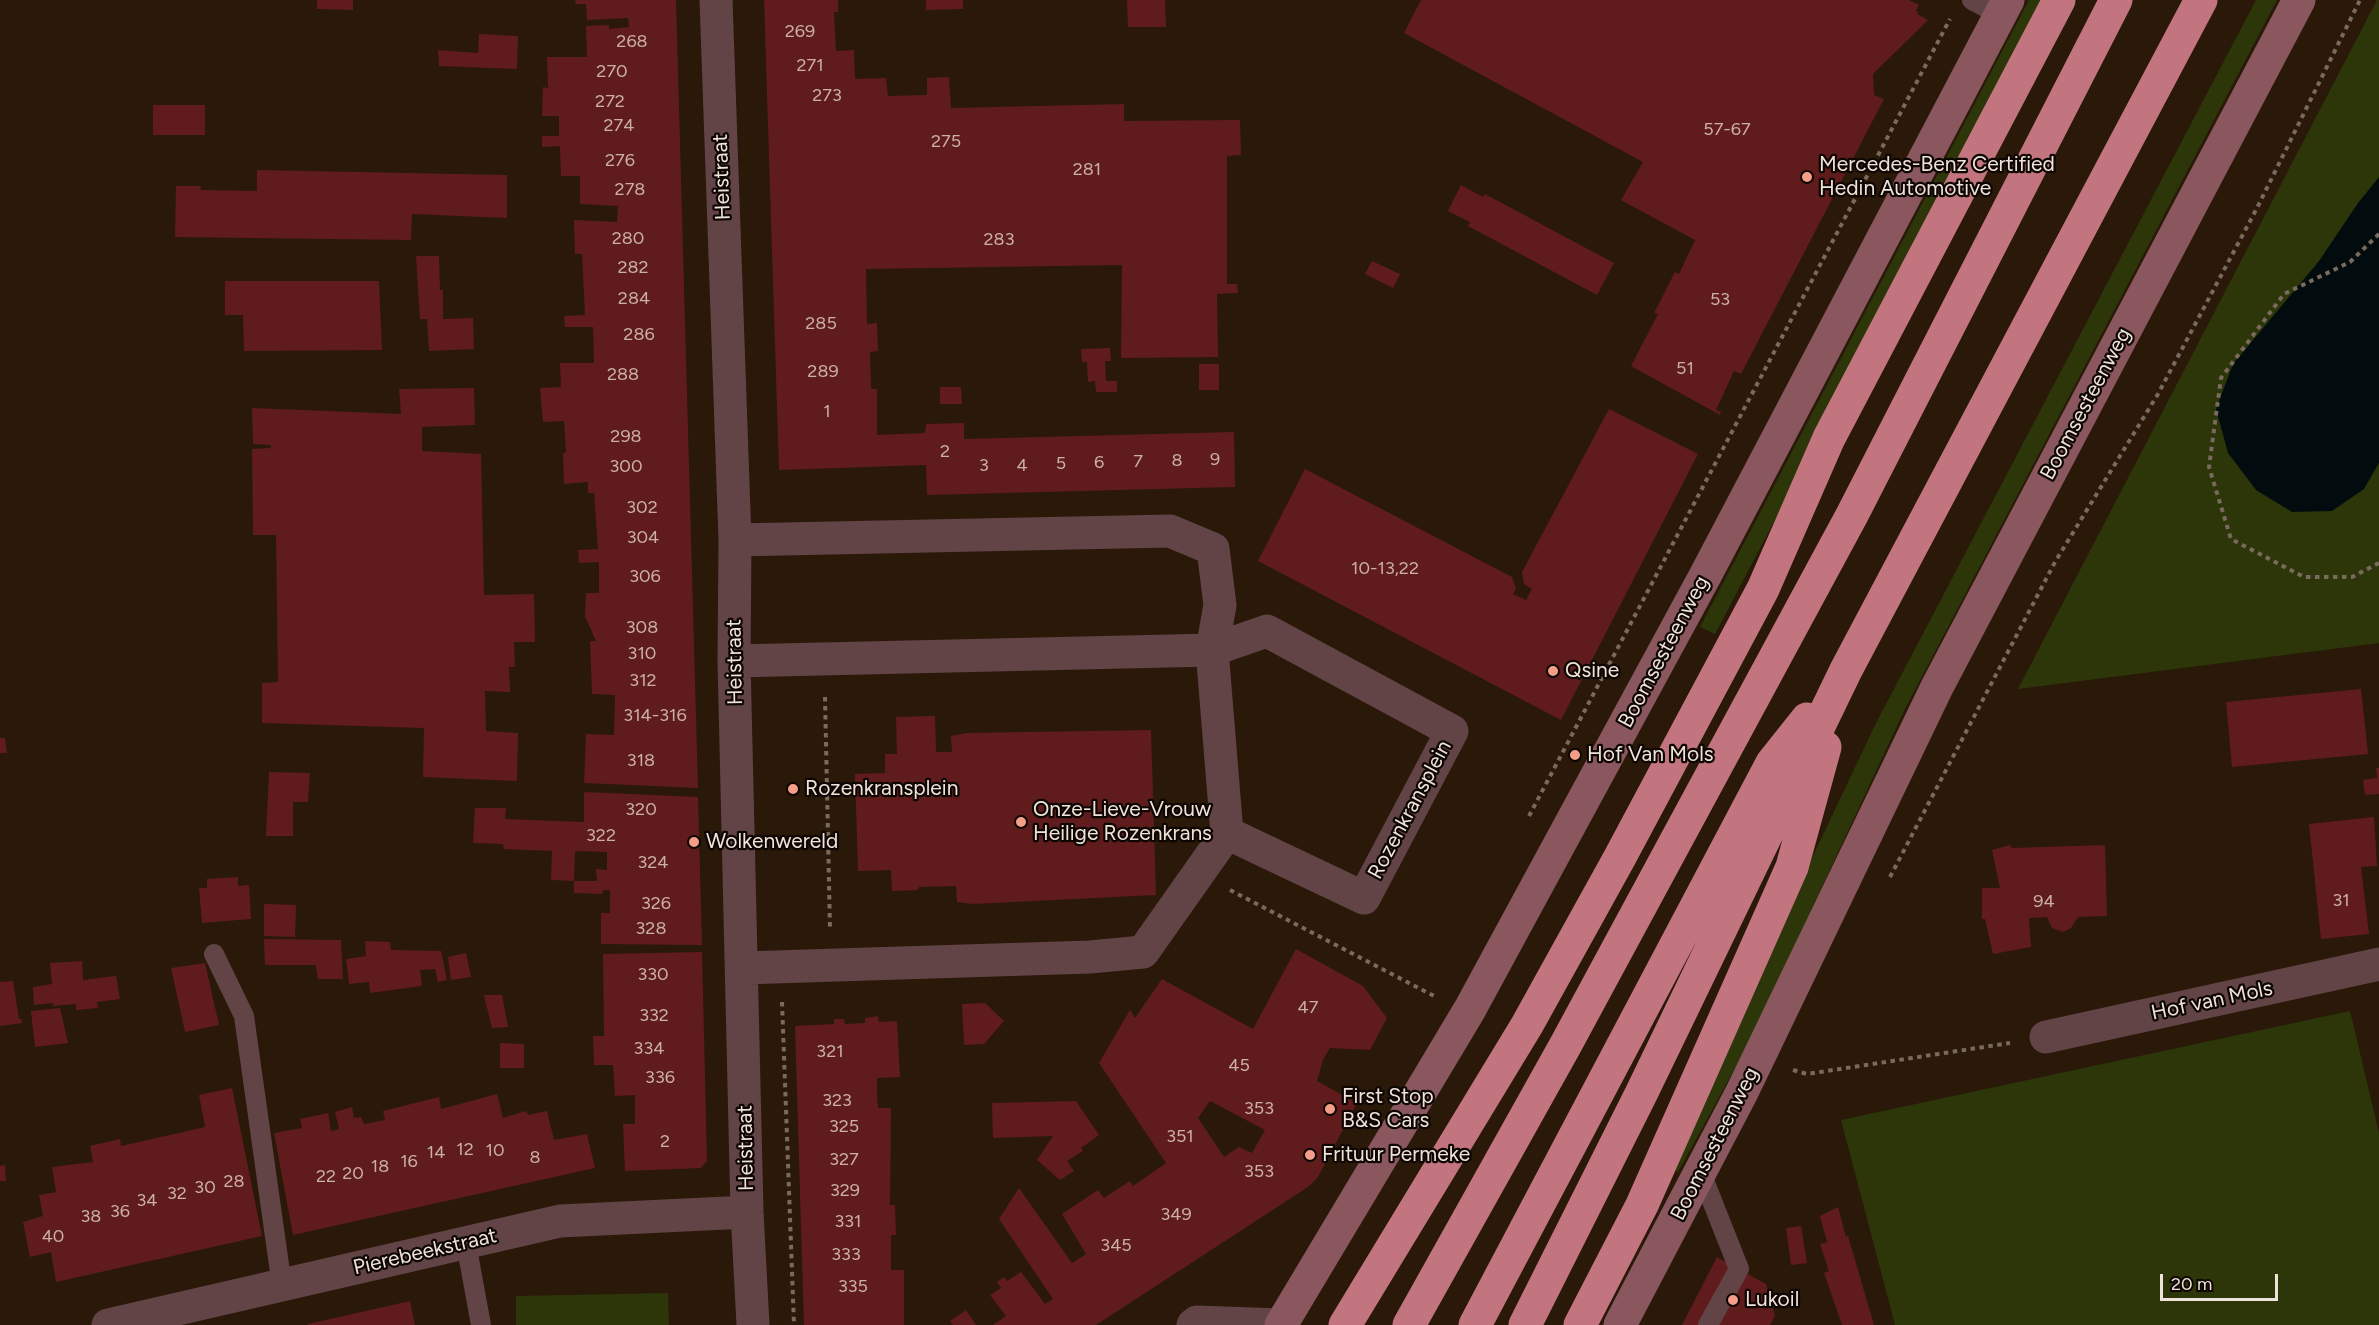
<!DOCTYPE html>
<html>
<head>
<meta charset="utf-8">
<style>
  body { margin:0 }
  #map { position:relative; width:2379px; height:1325px; overflow:hidden; background:#2a1809; font-family:Figtree,sans-serif }
  canvas { display:block }
  .scale { position:absolute; left:2160px; top:1274px; width:118px; height:27px; box-sizing:border-box; border:3px solid #efe2d8; border-top:0; padding-left:8px; font-size:18px; line-height:21px; white-space:nowrap; color:#efe2d8; -webkit-text-stroke:4px #0d0602; paint-order:stroke }
</style>
</head>
<body>
<div id="map">
<canvas width="2379" height="1325"></canvas>
<div class="scale">20 m</div>
</div>
<script>
const context = document.querySelector('canvas').getContext('2d');
context.lineJoin = 'round';
function fillPath(path, color) { context.fillStyle = color; context.fill(path, 'evenodd'); }
const poly = rows => new Path2D(rows.map(r => 'M' + r).join(''));
function stroke(path, color, width, dash) { context.strokeStyle = color; context.lineWidth = width; context.lineCap = dash ? 'butt' : 'round'; context.setLineDash(dash || []); context.stroke(path); }
function label(font, color, halo, rows, align = 'center') {
  context.font = font + ' Figtree,sans-serif'; context.lineWidth = 4.5; context.setLineDash([]); context.textBaseline = 'middle'; context.strokeStyle = halo; context.fillStyle = color; for (const [text, x, y, turn = 0] of rows) {
    context.save(); context.translate(x, y); context.rotate((+turn || 0) * Math.PI / 180); context.textAlign = isNaN(turn) ? turn : align; if (halo) context.strokeText(text, 0, 0); context.fillText(text, 0, 0); context.restore();
  }
}
fillPath(poly([
  [2029,0,2048,0,1715,634,1700,627],
  [2256,0,2277,0,1905,709,1749,1043,1678,1172,1673,1168,1784,917,1876,723],
  [2377,0,2379,0,2379,643,2018,689],
  [2350,1011,2379,1133,2379,1325,1895,1325,1841,1120],
  [668,1293,669,1325,516,1325,516,1296]
]), '#2c3609');
fillPath(poly([
  [2379,177,2379,463,2364,489,2332,511,2292,512,2256,490,2228,453,2216,409,2233,364,2319,261,2358,203]
]), '#020c0f');
fillPath(poly([
  [317,0,353,0,353,10,317,9],
  [575,0,676,0,698,788,584,783,586,734,614,735,615,695,592,694,590,641,596,641,585,616,586,593,599,593,599,562,579,563,578,550,598,549,594,493,588,493,588,482,564,484,563,453,566,452,564,421,543,422,540,388,561,387,560,363,594,363,593,327,565,327,564,316,585,315,582,254,575,254,574,220,617,222,618,206,580,204,580,176,561,176,560,146,542,147,542,136,559,136,559,116,542,116,543,87,548,88,547,57,587,57,586,26,609,25,609,29,629,27,628,18,587,20,586,4,576,4],
  [764,0,838,0,838,12,834,12,836,51,854,50,855,79,886,78,888,96,927,95,927,78,949,77,951,108,1124,104,1124,121,1240,120,1241,155,1227,156,1227,284,1237,284,1238,293,1217,294,1218,357,1121,358,1122,265,866,269,867,324,877,323,878,351,870,352,871,389,877,389,877,435,925,433,926,424,964,423,964,439,1234,432,1235,487,927,495,926,465,779,470],
  [926,0,963,0,963,9,926,10],
  [1127,0,1165,0,1166,27,1128,27],
  [1421,0,1909,0,1919,5,1916,11,1918,12,1917,14,1928,20,1873,74,1874,95,1884,99,1742,372,1741,374,1734,371,1716,410,1721,412,1720,415,1631,366,1658,314,1654,313,1675,272,1679,274,1695,240,1621,200,1643,162,1404,33],
  [479,34,518,36,517,69,439,66,438,50,478,53],
  [153,105,205,105,205,135,153,135],
  [257,170,507,175,507,218,412,214,411,240,175,237,176,186,201,186,200,190,257,191],
  [1461,185,1483,197,1485,194,1614,263,1597,295,1468,226,1470,222,1448,211],
  [416,256,439,256,440,290,443,290,443,319,473,318,474,349,429,351,427,319,420,319],
  [1372,261,1400,274,1393,288,1365,274],
  [225,281,379,281,382,350,244,351,243,315,225,315],
  [1110,348,1111,361,1105,361,1106,381,1117,381,1117,392,1096,392,1095,381,1088,382,1087,362,1082,362,1081,349],
  [1199,364,1219,364,1219,390,1199,390],
  [940,387,961,387,962,404,940,404],
  [474,388,475,425,422,427,422,451,481,454,484,595,534,594,535,642,514,642,515,667,509,667,510,692,485,691,486,731,518,733,517,781,423,777,424,728,262,723,262,683,278,682,276,535,253,535,252,449,271,448,271,445,253,444,252,408,401,414,399,389],
  [1609,409,1698,454,1561,720,1258,561,1305,469,1512,577,1516,589,1513,594,1526,600,1532,589,1524,584,1522,572],
  [2361,689,2368,754,2232,767,2226,702],
  [935,716,936,752,952,752,951,736,967,733,1151,730,1156,895,972,904,957,902,956,886,919,887,918,890,892,891,891,870,858,871,855,774,885,773,885,754,897,754,896,717],
  [0,738,5,738,7,753,0,753],
  [2376,768,2379,768,2379,794,2365,795,2363,780,2377,778],
  [269,772,310,773,308,802,293,802,293,836,266,836],
  [584,792,698,797,702,945,601,944,601,913,610,913,610,890,603,890,602,894,574,893,574,881,597,881,596,869,607,870,607,852,575,851,574,881,551,880,552,851,504,849,503,844,473,843,475,808,506,808,505,819,584,822],
  [2374,817,2377,866,2361,867,2369,934,2321,939,2309,824],
  [2010,845,2012,848,2105,845,2107,916,2078,917,2071,928,2063,932,2052,928,2047,917,2029,918,2031,947,1993,954,1985,919,1982,919,1982,888,2000,888,1992,850],
  [238,877,238,886,249,885,251,919,202,923,199,888,207,888,207,879],
  [264,904,296,905,295,937,264,936],
  [264,939,341,940,343,979,318,979,316,965,265,965],
  [365,941,390,942,391,950,441,951,447,980,438,982,435,969,420,970,422,986,370,993,369,982,349,984,346,959,366,956],
  [1296,949,1363,986,1387,1018,1370,1050,1330,1048,1323,1060,1317,1081,1357,1103,1318,1177,1308,1187,1096,1325,993,1325,1006,1316,990,1295,1001,1288,997,1282,1004,1277,1007,1281,1021,1272,1045,1304,1053,1299,999,1219,1019,1188,1072,1263,1086,1254,1062,1214,1098,1190,1104,1198,1130,1181,1133,1186,1166,1163,1099,1063,1130,1010,1135,1018,1162,979,1253,1029],
  [1210,1101,1265,1130,1252,1153,1239,1147,1224,1157,1198,1118],
  [702,952,707,1161,701,1168,625,1171,623,1124,635,1124,635,1095,615,1096,613,1065,594,1065,593,1036,604,1036,603,954],
  [466,953,471,977,451,980,448,957],
  [82,961,83,980,116,976,120,999,97,1002,98,1008,76,1010,76,1004,53,1006,53,1003,34,1005,33,987,52,984,50,963],
  [205,963,219,1025,185,1032,171,968],
  [13,981,19,1019,21,1019,22,1023,0,1026,0,982],
  [484,995,502,995,508,1027,492,1028],
  [985,1003,1004,1021,984,1044,964,1045,962,1004],
  [60,1008,68,1043,35,1047,31,1011],
  [878,1016,879,1022,897,1021,900,1077,877,1078,877,1094,878,1108,891,1108,890,1205,895,1205,896,1235,891,1235,891,1270,904,1270,904,1325,804,1325,795,1026,834,1024,834,1019,844,1019,845,1024,865,1023,865,1018],
  [500,1043,524,1044,524,1068,500,1068],
  [232,1088,262,1236,56,1282,51,1252,30,1257,23,1222,43,1216,39,1195,56,1192,52,1167,93,1162,90,1146,120,1139,121,1146,205,1127,199,1095],
  [497,1094,503,1118,526,1111,528,1115,547,1111,554,1140,587,1134,595,1168,293,1235,274,1133,302,1128,300,1119,328,1113,331,1131,339,1129,335,1112,352,1107,354,1118,361,1117,364,1124,385,1120,383,1111,439,1097,441,1109],
  [1076,1101,1099,1135,1081,1148,1083,1151,1067,1161,1074,1171,1060,1180,1037,1160,1053,1136,993,1138,992,1103],
  [5,1165,6,1181,0,1181,0,1166],
  [1838,1207,1846,1237,1848,1236,1874,1325,1842,1325,1824,1273,1829,1271,1820,1244,1827,1242,1820,1216],
  [1801,1226,1807,1263,1791,1265,1786,1228],
  [1717,1257,1766,1284,1775,1316,1770,1325,1682,1325],
  [410,1301,415,1325,308,1325,308,1324],
  [966,1310,976,1325,953,1325,950,1321]
]), '#601c1d');
stroke(poly([
  [2379,234,2350,262,2284,294,2221,378,2209,467,2231,539,2304,577,2352,577,2379,563],
  [825,697,830,929],
  [1529,816,1950,19],
  [1890,877,2055,562,2158,394,2257,208,2360,0],
  [1230,890,1434,996],
  [782,1002,794,1325],
  [1793,1070,1807,1074,2010,1043]
]), '#7a6a5d', 4, [4.5, 4.5]);
stroke(poly([
  [1972,0,2001,15],
  [214,954,244,1016,282,1286],
  [1701,1173,1739,1269,1708,1325],
  [466,1243,481,1325]
]), '#624346', 20);
stroke(poly([
  [716,0,735,540,734,661,747,1212,753,1325],
  [735,540,1170,531,1213,549,1220,605,1212,650,1227,833,1143,952,1090,957,743,968],
  [734,661,1212,650,1267,631,1452,731,1364,898,1227,833],
  [2046,1037,2379,964],
  [108,1325,560,1221,747,1212],
  [1193,1325,1197,1322,1281,1325]
]), '#624346', 33);
stroke(poly([
  [1281,1325,1470,1009,1705,576,2008,0],
  [1620,1325,1742,1092,1937,687,2299,0]
]), '#89575d', 33);
stroke(poly([
  [1345,1325,1527,1025,1620,857,1763,589,1829,438,2059,0],
  [1409,1325,1565,1046,1852,515,2116,0],
  [1475,1325,1772,763,1807,719],
  [1525,1325,1641,1094,1846,670,2201,0],
  [1580,1325,1642,1205,1792,867,1825,747]
]), '#c3757f', 33);
for (const [x, y, r, color] of [
  [1807,177,6,"#f49e89"],
  [1553,671,6,"#f49e89"],
  [1575,755,6,"#f49e89"],
  [793,789,6,"#f49e89"],
  [1021,822,6,"#f49e89"],
  [694,842,6,"#f49e89"],
  [1330,1109,6,"#f49e89"],
  [1310,1155,6,"#f49e89"],
  [1733,1300,6,"#f49e89"]
]) { const dot = new Path2D(); dot.arc(x, y, r, 0, 2 * Math.PI); context.fillStyle = color; context.fill(dot); stroke(dot, '#0d0602', 2); }
label('18px', '#cbb0a9', null, [
  ["269",800,32],
  ["268",632,42],
  ["271",810,66],
  ["270",612,72],
  ["273",827,96],
  ["272",610,102],
  ["274",619,126],
  ["57-67",1727,130],
  ["275",946,142],
  ["276",620,161],
  ["281",1087,170],
  ["278",630,190],
  ["280",628,239],
  ["283",999,240],
  ["282",633,268],
  ["284",634,299],
  ["53",1720,300],
  ["285",821,324],
  ["286",639,335],
  ["51",1685,369],
  ["289",823,372],
  ["288",623,375],
  ["1",827,412],
  ["298",626,437],
  ["2",945,452],
  ["9",1215,460],
  ["8",1177,461],
  ["7",1138,462],
  ["6",1099,463],
  ["5",1061,464],
  ["3",984,466],
  ["4",1022,466],
  ["300",626,467],
  ["302",642,508],
  ["304",643,538],
  ["10-13,22",1385,569],
  ["306",645,577],
  ["308",642,628],
  ["310",642,654],
  ["312",643,681],
  ["314-316",655,716],
  ["318",641,761],
  ["320",641,810],
  ["322",601,836],
  ["324",653,863],
  ["31",2341,901],
  ["94",2044,902],
  ["326",656,904],
  ["328",651,929],
  ["330",653,975],
  ["47",1308,1008],
  ["332",654,1016],
  ["334",649,1049],
  ["321",830,1052],
  ["45",1239,1066],
  ["336",660,1078],
  ["323",837,1101],
  ["353",1259,1109],
  ["325",844,1127],
  ["351",1180,1137],
  ["2",665,1142],
  ["12",465,1150],
  ["10",495,1151],
  ["14",436,1153],
  ["8",535,1158],
  ["327",844,1160],
  ["16",409,1162],
  ["18",380,1167],
  ["353",1259,1172],
  ["20",353,1174],
  ["22",326,1177],
  ["28",234,1182],
  ["30",205,1188],
  ["329",845,1191],
  ["32",177,1194],
  ["34",147,1201],
  ["36",120,1212],
  ["349",1176,1215],
  ["38",91,1217],
  ["331",848,1222],
  ["40",53,1237],
  ["345",1116,1246],
  ["333",846,1255],
  ["335",853,1287]
]);
label('21px', '#efe2d8', '#0d0602', [
  ["Mercedes-Benz Certified",1819,165],
  ["Hedin Automotive",1819,189],
  ["Qsine",1565,671],
  ["Hof Van Mols",1587,755],
  ["Rozenkransplein",805,789],
  ["Onze-Lieve-Vrouw",1033,810],
  ["Heilige Rozenkrans",1033,834],
  ["Wolkenwereld",706,842],
  ["First Stop",1342,1097],
  ["B&S Cars",1342,1121],
  ["Frituur Permeke",1322,1155],
  ["Lukoil",1745,1300]
], 'left');
label('21px', '#efe2d8', '#0d0602', [
  ["Heistraat",722,177,-92],
  ["Boomsesteenweg",2086,404,-62],
  ["Boomsesteenweg",1664,652,-62],
  ["Heistraat",735,662,-91],
  ["Rozenkransplein",1410,810,-62],
  ["Hof van Mols",2212,1001,-12],
  ["Boomsesteenweg",1715,1144,-63],
  ["Heistraat",746,1148,-91],
  ["Pierebeekstraat",425,1252,-13]
]);
</script>
</body>
</html>
